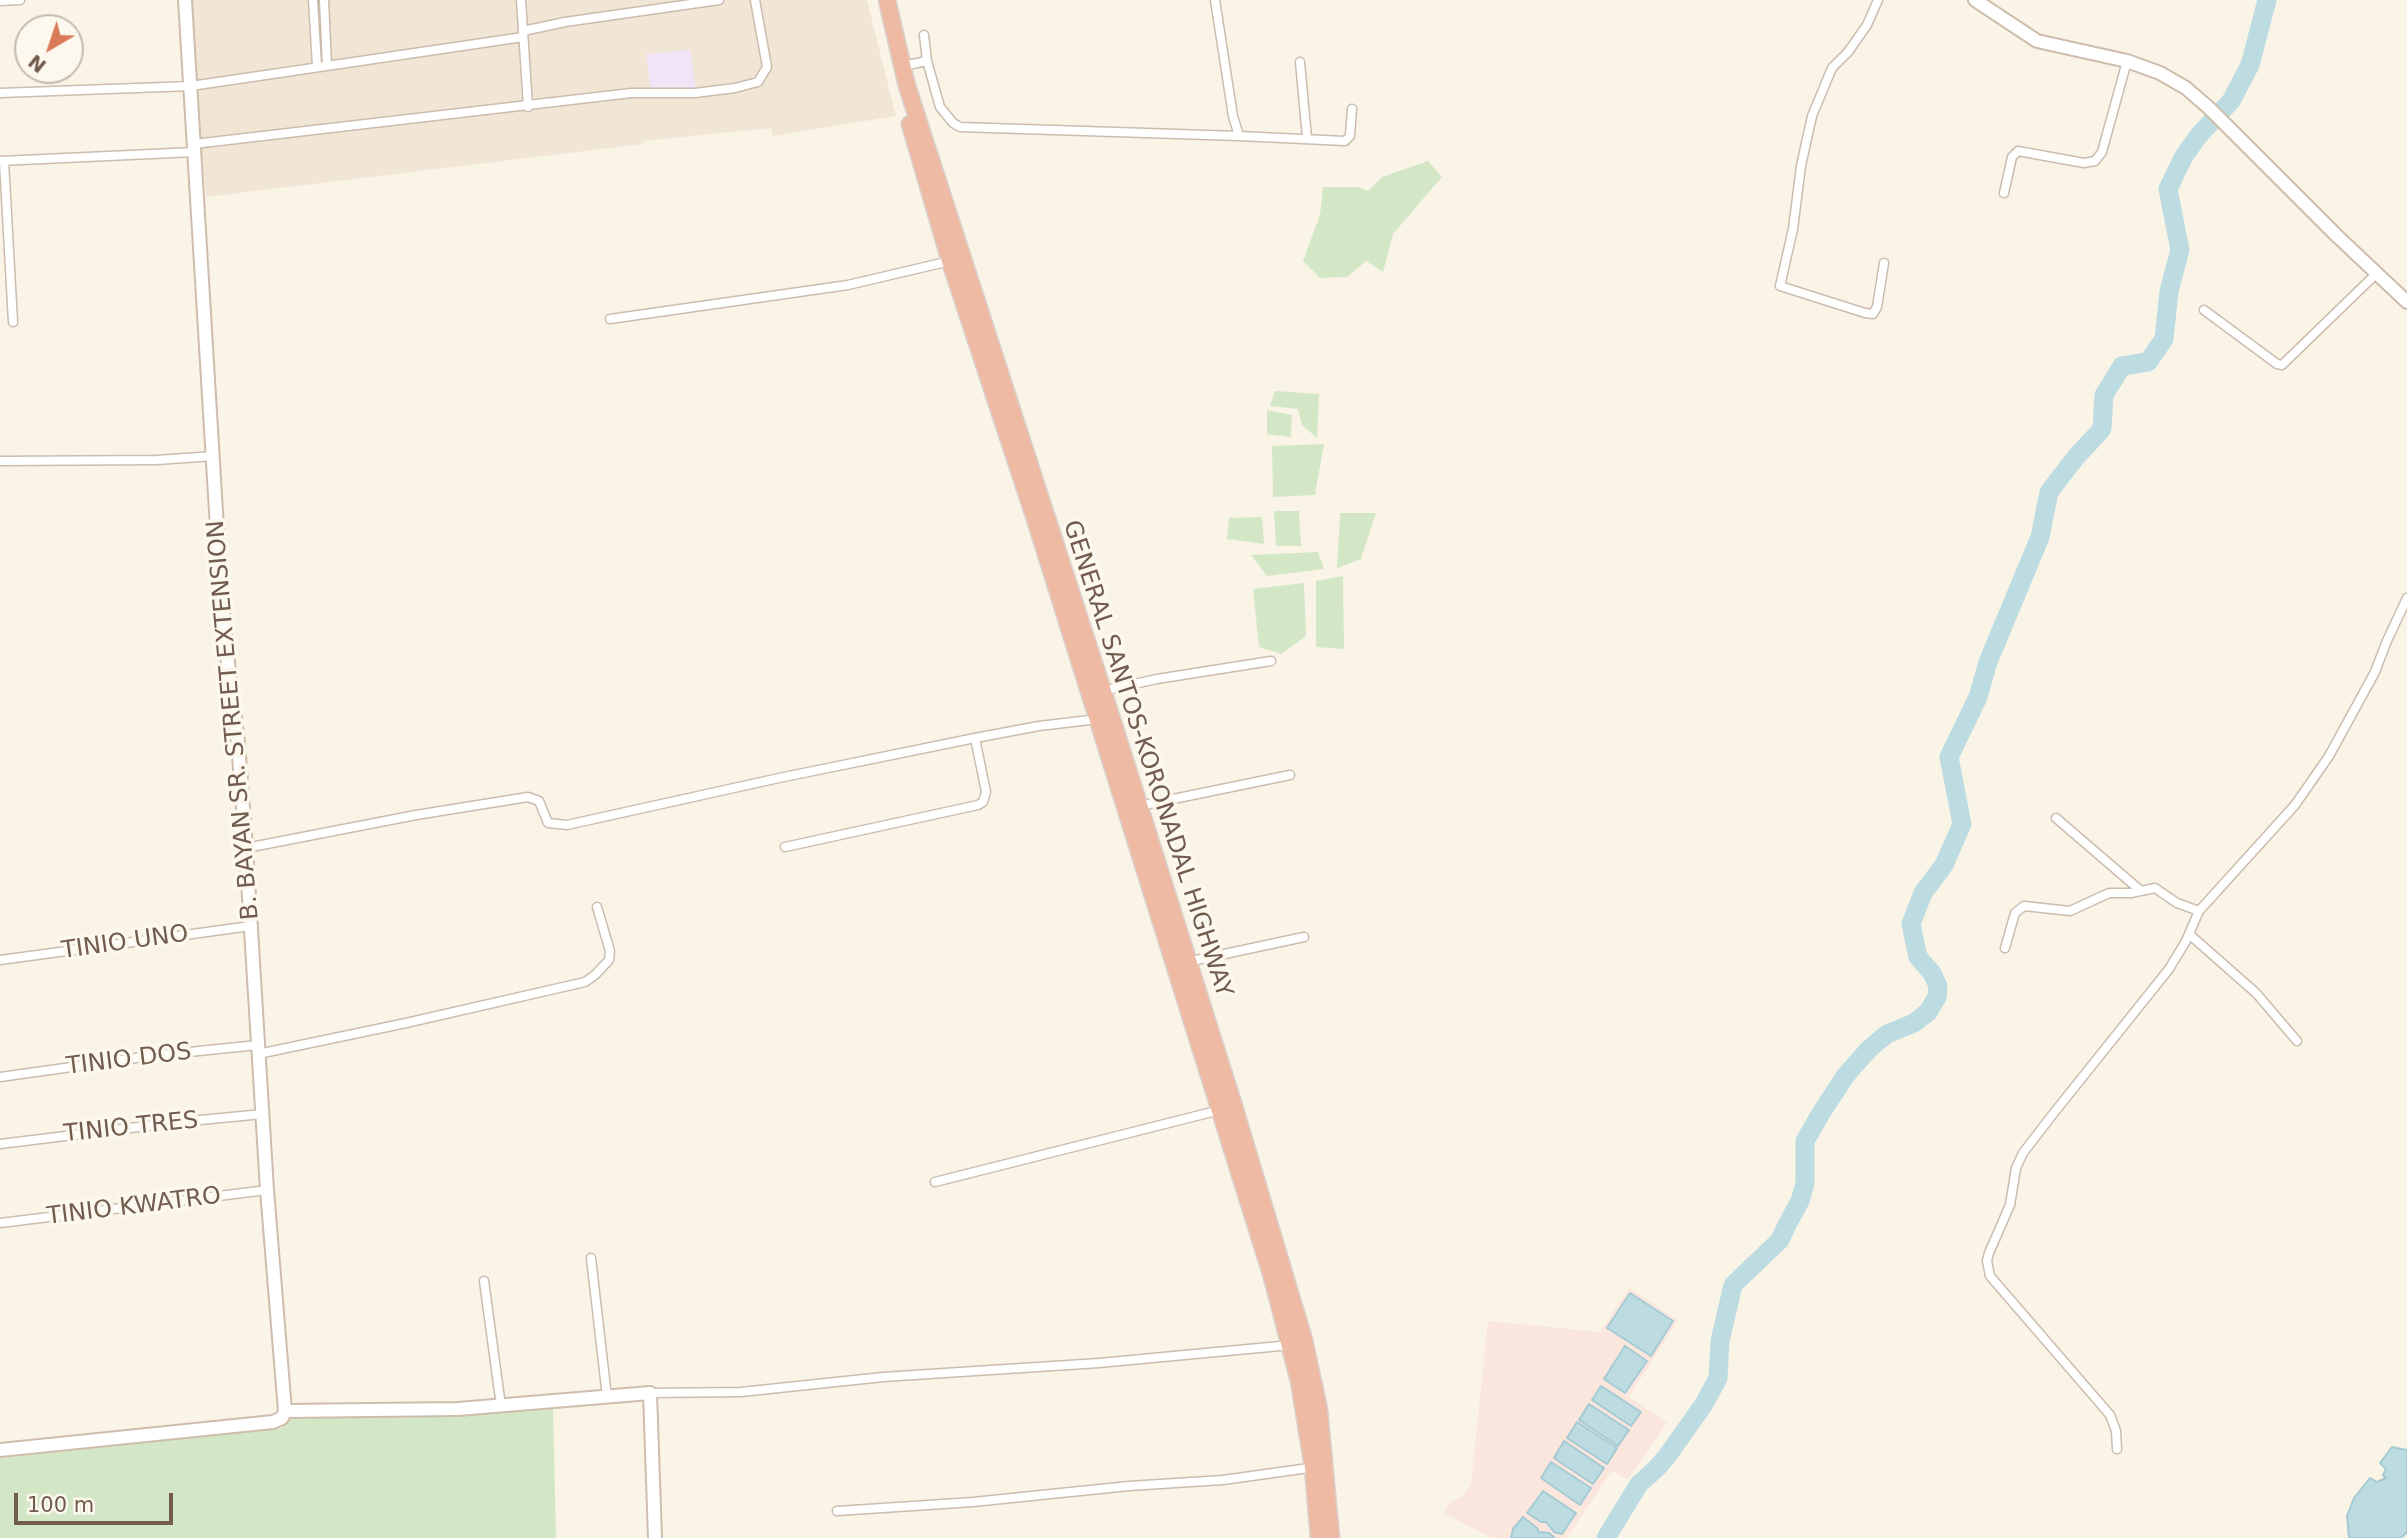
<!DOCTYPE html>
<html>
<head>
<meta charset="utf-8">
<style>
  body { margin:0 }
  #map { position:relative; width:2407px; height:1538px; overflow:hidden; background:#faf4e7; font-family:"DejaVu Sans",sans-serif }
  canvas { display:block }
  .north { position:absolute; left:14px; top:14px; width:70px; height:70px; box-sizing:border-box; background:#fdf8ee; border:2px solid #c5baae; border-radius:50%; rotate:219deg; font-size:19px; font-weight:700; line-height:28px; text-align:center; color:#725c4e }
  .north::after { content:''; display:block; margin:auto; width:24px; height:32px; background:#d97a58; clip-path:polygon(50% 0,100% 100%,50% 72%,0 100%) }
  .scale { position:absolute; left:14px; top:1493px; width:159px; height:32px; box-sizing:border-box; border:4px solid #725c4e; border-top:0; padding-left:9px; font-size:21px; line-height:24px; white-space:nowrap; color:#725c4e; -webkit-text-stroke:5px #fdf8ee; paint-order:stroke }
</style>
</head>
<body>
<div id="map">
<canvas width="2407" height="1538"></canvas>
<div class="north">N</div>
<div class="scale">100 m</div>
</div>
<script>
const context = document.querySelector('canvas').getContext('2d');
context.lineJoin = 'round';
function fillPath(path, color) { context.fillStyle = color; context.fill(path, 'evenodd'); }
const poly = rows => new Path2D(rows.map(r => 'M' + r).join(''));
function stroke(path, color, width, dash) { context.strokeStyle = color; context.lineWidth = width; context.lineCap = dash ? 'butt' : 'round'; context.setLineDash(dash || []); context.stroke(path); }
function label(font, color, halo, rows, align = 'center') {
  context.font = font + ' "DejaVu Sans",sans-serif'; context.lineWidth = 7; context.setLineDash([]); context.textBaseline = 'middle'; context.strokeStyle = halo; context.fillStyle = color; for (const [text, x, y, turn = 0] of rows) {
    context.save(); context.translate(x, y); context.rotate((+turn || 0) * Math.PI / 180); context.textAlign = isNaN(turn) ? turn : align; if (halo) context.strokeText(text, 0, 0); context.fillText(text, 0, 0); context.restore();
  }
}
fillPath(poly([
  [189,0,867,0,896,116,773,136,771,128,643,141,643,144,206,197]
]), '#f1e6d6');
fillPath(poly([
  [1629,1288,1678,1320,1629,1397,1667,1423,1628,1480,1612,1470,1567,1538,1492,1538,1444,1513,1450,1502,1461,1498,1471,1485,1488,1321,1600,1332]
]), '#fae6dc');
fillPath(poly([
  [690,50,696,90,652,96,646,54]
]), '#f1e4f7');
fillPath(poly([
  [1428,161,1442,177,1393,234,1383,272,1366,261,1347,277,1320,278,1303,261,1320,215,1323,187,1358,187,1368,191,1382,177],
  [1275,391,1319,394,1317,438,1302,425,1298,409,1270,406],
  [1267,410,1292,415,1291,437,1267,434],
  [1324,444,1315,495,1273,497,1272,446],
  [1274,511,1299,511,1301,546,1276,546],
  [1340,513,1376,513,1361,559,1337,568],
  [1262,517,1264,544,1227,539,1229,518],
  [1318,552,1324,569,1267,576,1251,555],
  [1343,576,1344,649,1316,647,1316,581],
  [1304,583,1306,636,1281,654,1259,647,1253,589],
  [553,1407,556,1538,0,1538,0,1458,281,1428,292,1418]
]), '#d3e7c7');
const water = poly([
  [1630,1293,1673,1321,1651,1356,1607,1328,1630,1293],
  [1625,1346,1647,1361,1625,1393,1604,1379,1625,1346],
  [1601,1386,1641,1412,1631,1426,1592,1400,1601,1386],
  [1589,1404,1629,1430,1618,1446,1579,1420,1589,1404],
  [1577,1422,1617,1448,1607,1464,1567,1438,1577,1422],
  [1564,1441,1604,1468,1593,1484,1554,1458,1564,1441],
  [2392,1447,2407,1450,2407,1532,2401,1538,2349,1538,2347,1516,2354,1498,2370,1478,2377,1482,2386,1478,2383,1475,2386,1469,2380,1463,2392,1447],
  [1551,1462,1591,1488,1580,1505,1541,1478,1551,1462],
  [1543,1491,1576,1513,1562,1534,1554,1532,1546,1522,1541,1522,1527,1513,1543,1491],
  [1523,1517,1537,1528,1539,1532,1549,1533,1555,1538,1511,1538,1513,1529,1523,1517]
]);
fillPath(water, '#bddce2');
stroke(water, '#a5cad3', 2);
stroke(poly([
  [1606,1538,1639,1484,1656,1469,1668,1455,1704,1404,1718,1378,1720,1341,1733,1285,1780,1240,1787,1225,1800,1201,1805,1183,1805,1141,1821,1113,1846,1075,1869,1049,1887,1034,1914,1023,1928,1012,1937,997,1938,986,1932,973,1918,957,1911,924,1923,893,1944,865,1962,824,1949,757,1978,697,1988,662,2040,537,2049,492,2076,457,2102,429,2104,395,2122,366,2148,362,2164,339,2169,291,2180,250,2168,189,2184,156,2199,135,2231,101,2250,65,2267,0]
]), '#bddce2', 19);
const street = poly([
  [313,0,317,66],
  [324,0,327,65],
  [521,0,528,107],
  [1215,0,1233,116,1239,136,1345,141,1350,136,1352,109],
  [1878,0,1867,25,1848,52,1832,68,1812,116,1801,166,1793,229,1780,286,1865,313,1873,314,1877,307,1884,263],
  [0,1,20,0],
  [523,31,565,22,719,0],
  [924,35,927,61],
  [1300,62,1307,138],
  [903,66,927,61,940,107,953,123,960,127,1239,136],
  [0,93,191,86,523,37],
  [194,144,631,93,695,93,735,88,758,82,767,67,755,0],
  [0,161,195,152],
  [4,161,13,322],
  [2004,193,2012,157,2018,151,2084,163,2095,161,2102,152,2127,61],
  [2204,310,2277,364,2282,365,2377,273],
  [610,319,848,285,950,261],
  [0,461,157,460,214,456],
  [1102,691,1157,679,1271,661],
  [1139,806,1290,775],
  [2056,818,2141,891],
  [785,847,978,805,983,802,986,792,975,738],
  [246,848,416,815,528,797,539,801,548,823,567,825,779,778,975,738,1039,726,1098,719],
  [2189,934,2256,993,2297,1041],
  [2005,948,2015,913,2024,906,2070,911,2109,893,2131,893,2155,888,2177,903,2199,911],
  [0,960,251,926],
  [1187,962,1304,937],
  [258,1054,406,1023,585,982,595,975,609,960,610,951,597,907],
  [0,1077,150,1056,258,1045],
  [0,1144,179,1122,263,1114],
  [935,1182,1220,1110],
  [0,1223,267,1190],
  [591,1258,607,1397],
  [484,1281,501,1406],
  [650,1393,741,1392,883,1377,1099,1363,1291,1345],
  [2117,1449,2116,1431,2110,1415,1990,1276,1987,1261,1989,1253,2010,1205,2016,1168,2023,1153,2053,1114,2169,969,2186,941,2199,911,2295,805,2329,756,2375,672,2386,643,2407,598],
  [837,1511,973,1502,1129,1486,1223,1480,1316,1467]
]);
const secondary = poly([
  [185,0,217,528,226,647,238,743,246,848,267,1190,285,1411],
  [1975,0,2037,41,2127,61,2160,73,2186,88,2209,108,2336,235,2407,302],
  [285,1411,458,1409,650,1393,655,1538],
  [0,1450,273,1422,282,1418,285,1411]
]);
const highway = poly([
  [887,0,907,86,1110,713,1233,1103,1304,1340,1319,1410,1331,1538],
  [910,124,950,261,1036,522,1272,1277,1299,1381,1313,1467,1319,1538]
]);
stroke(street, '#ccbcae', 11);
stroke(secondary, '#cebdac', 16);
stroke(highway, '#d8d1cd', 19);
stroke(street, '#fff', 8);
stroke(secondary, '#fff', 12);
stroke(highway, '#efbaa4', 16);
label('24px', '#725c4e', '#fdf8ee', [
  ["B. BAYAN SR. STREET EXTENSION",234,720,-95],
  ["GENERAL SANTOS-KORONADAL HIGHWAY",1147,759,72],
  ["TINIO UNO",125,943,-8],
  ["TINIO DOS",129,1060,-7],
  ["TINIO TRES",131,1128,-6],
  ["TINIO KWATRO",134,1207,-7]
]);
</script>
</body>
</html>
